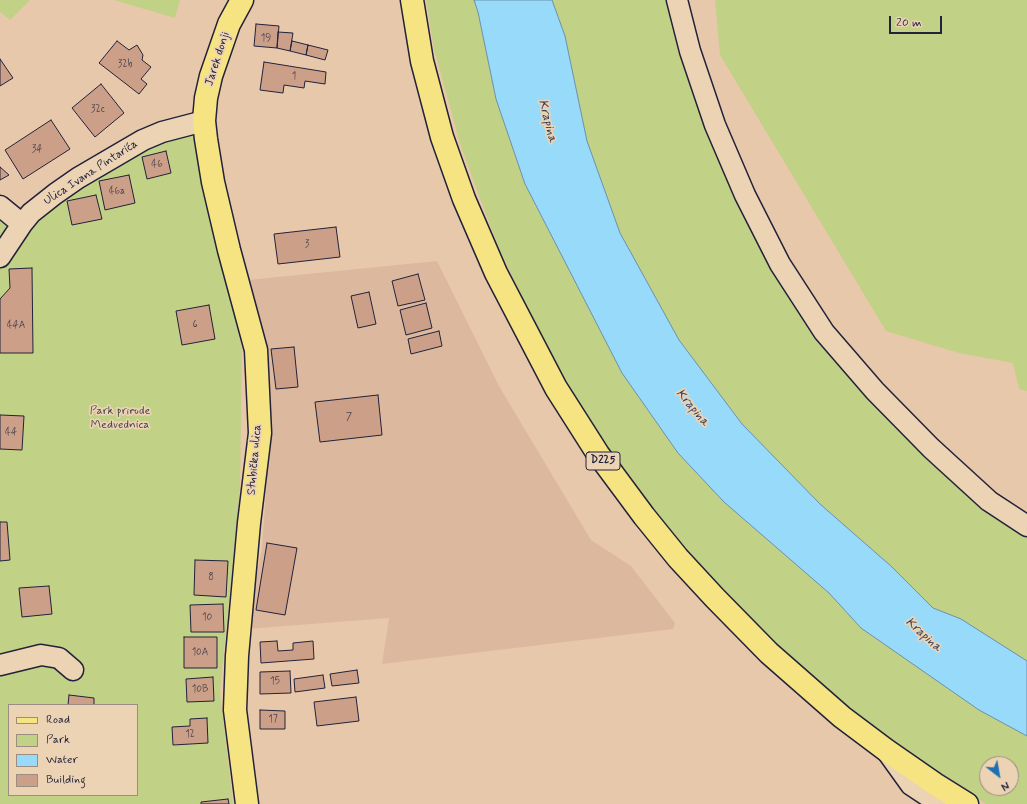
<!DOCTYPE html>
<html>
<head>
<meta charset="utf-8">
<style>
  body { margin:0 }
  #map { position:relative; width:1027px; height:804px; overflow:hidden; background:#e8c8aa; font-family:Mynerve,sans-serif }
  canvas { display:block }
  .legend { position:absolute; left:8px; top:704px; width:130px; height:92px; box-sizing:border-box; background:#ecd3b4; border:1px solid #9b8c84; margin:0; padding:5px 7px; list-style:none; font-size:12px; color:#22223b }
  .legend li { display:flex; align-items:center; gap:8px; height:20px }
  .legend b { width:20px; border:1px solid #9b8c84 }
  .north { position:absolute; left:979px; top:756px; width:40px; height:40px; box-sizing:border-box; background:#ecd3b4; border:1px solid #9b8c84; border-radius:50%; rotate:149deg; font-size:11px; font-weight:700; line-height:16px; text-align:center; color:#22223b }
  .north::after { content:''; display:block; margin:auto; width:14px; height:18px; background:#1f6fb2; clip-path:polygon(50% 0,100% 100%,50% 72%,0 100%) }
  .scale { position:absolute; left:889px; top:16px; width:53px; height:18px; box-sizing:border-box; border:2px solid #22223b; border-top:0; padding-left:5px; font-size:12px; line-height:14px; white-space:nowrap; color:#22223b; -webkit-text-stroke:3px #ecd3b4; paint-order:stroke }
</style>
</head>
<body>
<div id="map">
<canvas width="1027" height="804"></canvas>
<ul class="legend">
<li><b style="height:5px;background:#f6e381"></b>Road</li>
<li><b style="height:11px;background:#c1d185"></b>Park</li>
<li><b style="height:11px;background:#98dafa"></b>Water</li>
<li><b style="height:11px;background:#cca088"></b>Building</li>
</ul>
<div class="north">N</div>
<div class="scale">20 m</div>
</div>
<script>
const context = document.querySelector('canvas').getContext('2d');
context.lineJoin = 'round';
function fillPath(path, color) { context.fillStyle = color; context.fill(path, 'evenodd'); }
const poly = rows => new Path2D(rows.map(r => 'M' + r).join(''));
function stroke(path, color, width, dash) { context.strokeStyle = color; context.lineWidth = width; context.lineCap = dash ? 'butt' : 'round'; context.setLineDash(dash || []); context.stroke(path); }
function label(font, color, halo, rows, align = 'center') {
  context.font = font + ' Mynerve,sans-serif'; context.lineWidth = 3.5; context.setLineDash([]); context.textBaseline = 'middle'; context.strokeStyle = halo; context.fillStyle = color; for (const [text, x, y, turn = 0] of rows) {
    context.save(); context.translate(x, y); context.rotate((+turn || 0) * Math.PI / 180); context.textAlign = isNaN(turn) ? turn : align; if (halo) context.strokeText(text, 0, 0); context.fillText(text, 0, 0); context.restore();
  }
}
fillPath(poly([
  [437,261,499,386,591,540,631,566,675,623,673,629,382,664,389,618,246,629,262,549,268,460,267,358,248,280]
]), '#dcb99e');
fillPath(poly([
  [0,0,30,0,10,20,0,12],
  [114,0,180,0,175,18],
  [426,0,474,0,478,12,496,99,525,184,622,373,678,453,829,593,861,628,979,709,1027,736,1027,804,986,804,950,781,873,727,827,691,759,628,684,549,629,480,581,406,536,327,497,244,461,147,434,49],
  [987,764,1011,764,1011,788,987,788],
  [552,0,672,0,709,127,835,353,1027,531,1027,661,961,619,933,608,892,567,820,504,742,424,679,340,620,233,587,141,565,36],
  [715,0,1027,0,1027,391,1019,389,1013,363,959,353,886,331,720,55],
  [195,131,197,160,242,348,240,488,220,692,233,804,0,804,0,217,51,202,154,142],
  [9,705,137,705,137,795,9,795]
]), '#c1d185');
const water = poly([
  [474,0,552,0,565,36,587,141,620,233,679,340,742,424,820,504,892,567,933,608,961,619,1027,661,1027,736,979,710,861,628,829,593,724,502,678,453,622,373,525,184,496,99,478,12,474,0]
]);
fillPath(water, '#98dafa');
stroke(water, '#6990ae', 1);
const building = poly([
  [256,24,279,26,277,48,254,46,256,24],
  [278,32,293,33,290,51,277,48,278,32],
  [117,41,129,50,137,45,143,55,142,60,151,67,141,79,147,84,139,94,99,63,117,41],
  [292,41,308,45,306,55,290,51,292,41],
  [308,45,328,50,325,60,306,55,308,45],
  [0,59,13,78,0,86,0,59],
  [264,62,326,72,325,84,305,81,304,88,284,85,283,93,260,90,264,62],
  [101,84,124,113,95,137,72,108,101,84],
  [51,120,70,149,23,179,5,150,51,120],
  [166,151,171,173,147,179,142,157,166,151],
  [0,167,9,175,0,180,0,167],
  [129,175,135,203,105,210,99,181,129,175],
  [96,195,102,219,72,225,67,201,96,195],
  [336,227,340,257,278,264,274,234,336,227],
  [32,268,33,353,0,353,0,299,10,288,9,269,32,268],
  [418,274,425,300,398,306,392,281,418,274],
  [369,292,376,324,358,328,351,296,369,292],
  [426,303,432,328,406,335,400,310,426,303],
  [209,305,215,339,182,345,176,311,209,305],
  [439,331,442,346,411,354,408,339,439,331],
  [294,347,298,387,276,389,271,349,294,347],
  [378,395,382,435,320,442,315,402,378,395],
  [0,415,24,416,22,450,0,449,0,415],
  [0,522,7,522,10,560,0,561,0,522],
  [267,543,297,548,285,615,256,610,267,543],
  [195,560,228,561,226,597,194,595,195,560],
  [49,586,52,614,22,617,19,588,49,586],
  [223,604,224,632,191,632,190,605,223,604],
  [184,637,217,637,217,668,184,668,184,637],
  [277,641,278,651,293,650,293,643,313,641,314,659,261,663,260,642,277,641],
  [357,670,359,683,332,686,330,674,357,670],
  [290,671,291,693,260,694,260,672,290,671],
  [323,675,325,688,295,692,294,679,323,675],
  [213,677,214,701,187,702,186,679,213,677],
  [69,695,94,698,94,705,68,705,69,695],
  [356,697,359,721,317,726,314,702,356,697],
  [260,710,285,711,285,729,260,729,260,710],
  [207,718,208,743,173,745,172,727,190,726,190,719,207,718],
  [228,799,229,804,201,804,201,802,228,799]
]);
fillPath(building, '#cca088');
stroke(building, '#22223b', 1);
const minor = poly([
  [677,0,690,51,715,125,745,195,780,264,824,332,875,391,931,448,989,501,1027,526],
  [0,206,22,224],
  [0,257,22,224,31,213,55,194,78,178,143,140,162,132,204,121],
  [0,665,41,655,59,658,73,670],
  [888,753,911,785,940,804]
]);
const major = poly([
  [242,0,229,24,211,76,206,98,204,121,206,139,213,182,229,250,256,350,260,433,249,523,237,656,235,710,247,804],
  [412,0,422,61,442,137,464,199,496,273,556,388,598,454,644,516,678,558,715,598,769,653,842,717,886,750,935,784,967,804]
]);
stroke(minor, '#22223b', 23);
stroke(major, '#22223b', 25);
stroke(minor, '#ecd3b4', 20);
stroke(major, '#f6e381', 22);
label('10px', '#4c424e', null, [
  ["19",266,39],
  ["32b",125,65],
  ["1",294,77],
  ["32c",98,110],
  ["34",37,150],
  ["46",157,165],
  ["46a",117,192],
  ["3",307,245],
  ["6",195,325],
  ["44A",16,326],
  ["7",349,418],
  ["44",11,433],
  ["8",211,578],
  ["10",207,618],
  ["10A",200,653],
  ["15",275,682],
  ["10B",200,690],
  ["17",273,720],
  ["12",190,735]
]);
for (const [x, y, w] of [
  [603,461,34]
]) { const box = new Path2D(); box.roundRect(x - w / 2, y - 9, w, 18, 3); context.fillStyle = '#ecd3b4'; context.fill(box); stroke(box, '#22223b', 1); }
label('bold 11px', '#22223b', null, [
  ["D225",603,461]
]);
label('12px', '#22223b', '#ecd3b4', [
  ["Jarek donji",218,59,-72],
  ["Ulica Ivana Pintarića",91,173,-33],
  ["Stubička ulica",255,460,-85]
]);
label('12px', '#42454a', '#ecd3b4', [
  ["Park prirode",120,411],
  ["Medvednica",120,425]
]);
label('italic 13px', '#343e58', '#ecd3b4', [
  ["Krapina",547,121,76],
  ["Krapina",692,408,50],
  ["Krapina",923,635,42]
]);
</script>
</body>
</html>
